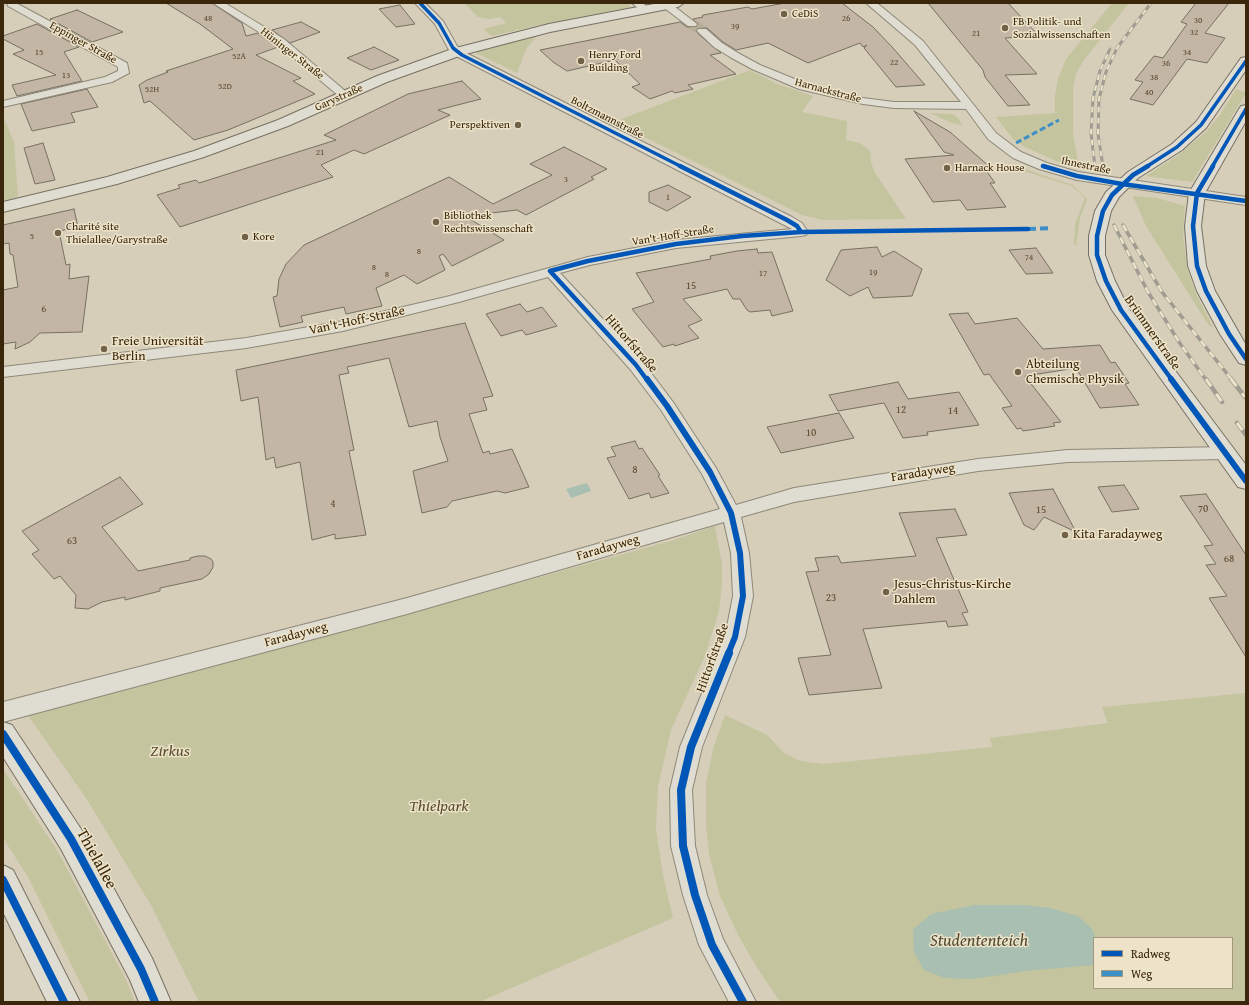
<!DOCTYPE html>
<html>
<head>
<meta charset="utf-8">
<style>
  body { margin:0 }
  #map { position:relative; width:1249px; height:1005px; overflow:hidden; background:#d6ceb9; font-family:"Gentium Book Plus",serif }
  canvas { display:block }
  .frame { position:absolute; inset:0; border:4px solid #39260b; pointer-events:none }
  .legend { position:absolute; left:1093px; top:937px; width:140px; height:52px; box-sizing:border-box; background:#ede3c9; border:1px solid #a5977d; margin:0; padding:5px 7px; list-style:none; font-size:12px; color:#39260b }
  .legend li { display:flex; align-items:center; gap:8px; height:20px }
  .legend b { width:20px; border:1px solid #a5977d }
</style>
</head>
<body>
<div id="map">
<canvas width="1249" height="1005"></canvas>
<div class="frame"></div>
<ul class="legend">
<li><b style="height:5px;background:#0057b8"></b>Radweg</li>
<li><b style="height:5px;background:#3e8fc6"></b>Weg</li>
</ul>
</div>
<script>
const context = document.querySelector('canvas').getContext('2d');
context.lineJoin = 'round';
function fillPath(path, color) { context.fillStyle = color; context.fill(path, 'evenodd'); }
const poly = rows => new Path2D(rows.map(r => 'M' + r).join(''));
function stroke(path, color, width, dash) { context.strokeStyle = color; context.lineWidth = width; context.lineCap = dash ? 'butt' : 'round'; context.setLineDash(dash || []); context.stroke(path); }
function label(font, color, halo, rows, align = 'center') {
  context.font = font + ' "Gentium Book Plus",serif'; context.lineWidth = 3; context.setLineDash([]); context.textBaseline = 'middle'; context.strokeStyle = halo; context.fillStyle = color; for (const [text, x, y, turn = 0] of rows) {
    context.save(); context.translate(x, y); context.rotate((+turn || 0) * Math.PI / 180); context.textAlign = isNaN(turn) ? turn : align; if (halo) context.strokeText(text, 0, 0); context.fillText(text, 0, 0); context.restore();
  }
}
fillPath(poly([
  [464,3,627,3,630,6,629,8,539,25,492,36,483,29,507,23,500,17,489,19,478,17],
  [1112,3,1129,3,1084,60,1076,74,1073,88,1073,134,1079,167,1058,162,1025,147,1013,139,996,117,1055,113,1055,95,1058,79,1066,59],
  [538,35,526,49,517,73,476,53,477,51],
  [750,70,777,84,813,96,802,112,847,121,846,140,860,143,870,151,871,162,874,171,906,219,823,220,802,215,614,122],
  [1236,89,1246,93,1192,182,1146,176,1177,156,1206,132,1220,115],
  [930,113,952,114,957,117,963,125,952,123],
  [3,116,14,142,18,197,3,201],
  [1013,164,1036,173,1073,185,1087,199,1080,218,1076,246,1074,245,1075,224,1085,198,1072,186,1014,168],
  [1133,196,1157,198,1185,206,1183,235,1187,268,1197,296,1213,327,1209,326,1146,226],
  [715,526,722,564,722,584,719,611,705,656,671,730,658,786,656,830,663,875,673,918,479,1002,199,1002,152,907,86,798,27,714,370,624,674,540],
  [1246,693,1246,1002,780,1002,756,966,738,935,720,896,709,854,706,825,706,784,713,749,725,715,767,735,784,753,800,761,823,764,992,747,990,738,1108,723,1102,707],
  [1094,938,1232,938,1232,988,1094,988],
  [3,769,57,850,126,980,135,1002,90,1002,28,877,3,838]
]), '#c4c49e');
fillPath(poly([
  [587,483,591,491,571,498,566,489],
  [975,905,1025,905,1050,908,1078,916,1092,929,1096,938,1094,938,1094,965,1025,971,974,979,945,978,924,970,914,952,913,930,931,914]
]), '#a8bfb1');
const building = poly([
  [166,3,212,3,242,23,246,36,258,33,278,47,256,55,301,78,293,81,315,94,228,130,194,140,150,101,144,103,139,85,147,80,168,72,166,71,233,49,200,24,166,3],
  [785,3,842,3,873,27,893,48,925,85,896,87,864,48,867,45,863,47,860,43,808,63,768,43,736,50,723,42,707,28,698,28,696,32,721,53,710,55,736,74,688,85,693,89,675,93,672,91,650,99,632,87,640,84,615,60,567,71,553,62,540,50,680,22,687,27,696,28,698,24,693,19,703,17,702,16,703,15,748,7,752,9,785,3],
  [928,3,1008,3,1039,36,1005,38,1037,74,1005,75,1030,105,1008,106,985,77,983,70,928,3],
  [1196,3,1229,3,1205,33,1225,38,1207,63,1187,59,1153,105,1130,99,1143,82,1135,80,1154,56,1163,58,1187,24,1181,22,1196,3],
  [400,5,415,24,396,27,379,9,400,5],
  [77,10,123,32,92,42,50,19,77,10],
  [301,22,320,32,290,43,272,30,301,22],
  [37,24,79,47,64,52,82,81,17,96,12,85,56,75,13,54,24,50,3,39,3,36,37,24],
  [374,47,399,60,371,70,347,58,374,47],
  [462,81,481,99,438,110,450,115,364,154,354,150,321,165,333,177,180,227,157,195,180,188,178,185,196,180,199,183,336,140,324,135,408,94,462,81],
  [87,89,98,107,71,113,75,122,32,131,21,104,87,89],
  [914,111,950,132,991,168,990,169,983,166,995,183,990,183,1006,207,967,210,960,200,933,202,905,159,954,155,944,152,914,111],
  [43,143,55,180,35,184,24,148,43,143],
  [564,147,607,169,591,177,594,179,526,215,517,210,465,216,504,240,452,266,443,254,439,256,445,270,417,284,404,275,376,288,382,306,346,314,344,307,301,316,303,322,280,327,273,297,277,296,279,279,286,264,304,245,449,177,493,204,552,175,530,164,564,147],
  [668,185,691,197,667,211,649,202,649,192,668,185],
  [74,209,78,227,59,231,66,265,70,264,69,279,89,276,82,332,40,333,30,342,15,349,16,342,3,344,3,290,18,287,13,255,10,254,9,243,3,244,3,225,74,209],
  [877,247,882,257,894,251,922,269,912,296,873,298,868,287,850,296,826,280,841,250,877,247],
  [1036,248,1053,273,1026,274,1009,250,1036,248],
  [757,249,758,253,772,252,793,311,772,316,770,310,750,312,747,310,740,299,733,299,727,289,683,299,702,320,688,326,699,338,675,346,674,344,663,347,632,309,654,302,636,273,711,259,710,256,737,251,757,249],
  [520,304,527,312,542,307,557,326,526,335,522,330,501,336,486,314,520,304],
  [968,313,975,324,1017,318,1043,349,1100,345,1111,363,1115,362,1129,383,1125,384,1139,405,1100,408,1076,368,1025,376,1061,422,1053,423,1055,426,1023,431,1021,428,1017,429,1002,408,1012,406,989,374,984,375,949,314,968,313],
  [465,323,493,396,483,398,487,410,469,414,483,453,489,451,490,454,512,449,529,487,505,493,497,491,452,501,447,507,422,513,413,471,448,461,440,437,437,421,409,427,389,358,347,367,349,373,339,375,354,450,349,451,366,535,335,539,335,534,312,540,300,462,276,468,274,457,266,460,258,397,241,401,236,370,465,323],
  [898,382,908,399,959,392,979,425,927,432,928,435,903,438,884,403,838,411,829,395,898,382],
  [839,413,854,438,781,453,767,427,839,413],
  [635,441,639,449,642,448,660,475,658,476,669,493,651,498,649,493,629,499,607,458,616,456,611,447,635,441],
  [120,477,143,504,102,527,138,571,190,560,190,558,198,556,205,556,211,559,213,562,213,567,209,574,202,579,160,588,160,591,125,600,125,597,102,602,88,609,75,608,76,595,60,576,54,579,32,554,39,550,22,531,120,477],
  [1124,485,1139,509,1112,512,1098,487,1124,485],
  [1053,489,1076,532,1044,517,1034,530,1024,525,1009,493,1053,489],
  [1206,494,1246,555,1246,657,1209,598,1227,596,1206,565,1216,564,1204,546,1213,545,1180,496,1206,494],
  [955,509,967,535,936,538,968,612,962,613,968,625,948,627,946,621,863,629,882,688,809,695,798,658,831,655,806,572,819,571,815,558,838,556,841,563,916,556,899,513,955,509]
]);
fillPath(building, '#c4b6a5');
stroke(building, '#777062', 1);
stroke(poly([
  [692,24,702,31]
]), '#b7ac96', 11, [11, 5.5]);
const street = poly([
  [7,3,16,3,127,63,129,73,112,82,3,107,3,101,105,77,118,71,118,67,8,6,7,3],
  [213,3,225,3,284,39,350,95,348,97,340,97,276,43,213,3],
  [415,3,425,3,443,21,457,46,466,53,792,217,802,223,808,232,806,235,801,236,676,248,590,265,560,273,642,361,673,402,716,468,736,505,794,488,978,459,1068,450,1225,447,1231,449,1234,453,1231,457,1225,459,1068,462,978,471,794,502,741,517,749,553,753,596,745,637,702,747,692,790,695,846,707,895,723,939,756,1002,729,1002,699,945,683,895,671,846,670,790,680,747,725,637,733,596,731,553,724,522,407,614,3,722,3,702,407,598,720,509,702,474,661,410,630,369,548,277,459,302,343,331,246,348,3,377,3,367,246,338,343,321,450,296,588,257,676,240,792,229,458,57,449,50,435,24,415,3],
  [632,3,643,3,649,9,647,11,641,11,632,3],
  [662,3,670,3,697,24,696,26,688,26,663,7,661,5,662,3],
  [866,3,877,3,923,41,996,133,1021,152,1047,163,1078,172,1246,197,1246,205,1077,180,1039,169,1013,158,988,139,966,109,894,108,863,104,799,89,752,69,730,57,714,47,697,31,698,29,706,29,722,43,738,53,760,65,807,84,863,98,894,102,961,102,915,45,866,3]
]);
const secondary = poly([
  [659,3,684,3,678,7,550,32,462,55,387,82,288,126,204,157,117,184,3,212,3,202,107,177,194,151,278,120,377,76,452,49,549,24,659,3],
  [1246,57,1246,70,1206,128,1182,150,1138,178,1119,197,1111,211,1105,236,1105,255,1115,281,1129,309,1246,465,1246,489,1238,487,1112,310,1097,281,1089,255,1089,236,1095,211,1106,192,1128,172,1172,144,1196,122,1241,58,1246,57],
  [1246,105,1246,121,1205,193,1201,226,1206,266,1215,291,1246,345,1246,365,1239,363,1220,334,1197,291,1188,266,1185,226,1189,193,1239,109,1241,106,1246,105],
  [3,722,12,725,81,829,152,958,171,1002,139,1002,130,980,61,849,3,757,3,722],
  [3,865,13,870,80,1002,47,1002,3,912,3,865]
]);
stroke(street, '#8e8878', 2);
stroke(secondary, '#777062', 2);
fillPath(street, '#dfdcd1');
fillPath(secondary, '#dfdcd1');
const railFar2 = poly([
  [1095,167,1091,133,1093,98,1100,71,1110,49],
  [1103,167,1098,134,1099,99,1106,72,1117,48,1151,3]
]);
const railFar1 = poly([
  [1095,166,1095,169],
  [1103,166,1104,170],
  [1114,225,1148,292,1179,342,1206,380],
  [1123,225,1162,292,1232,380]
]);
const rail = poly([
  [1206,379,1222,402],
  [1231,379,1245,397],
  [1237,423,1246,435]
]);
stroke(railFar2, '#a19c91', 3);
stroke(railFar1, '#a19c91', 3.5);
stroke(rail, '#a19c91', 4.5);
stroke(railFar2, '#ede3c9', 2, [5.5]);
stroke(railFar1, '#ede3c9', 2.5, [7]);
stroke(rail, '#ede3c9', 3, [9]);
stroke(poly([
  [1016,143,1059,120]
]), '#3e8fc6', 3, [6, 3]);
stroke(poly([
  [1028,229,1051,228]
]), '#3e8fc6', 4, [8, 4]);
stroke(poly([
  [420,3,439,23,453,48,462,55,682,167],
  [1043,166,1045,167],
  [1146,167,1177,147,1201,125,1246,61],
  [1212,167,1246,109]
]), '#0057b8', 3.5);
stroke(poly([
  [680,166,787,220,797,226,801,232],
  [1043,166,1077,176,1122,184,1246,201],
  [1148,166,1133,175,1112,195,1103,211,1097,236,1097,255,1106,281,1121,310,1172,380],
  [1213,166,1197,193,1193,226,1197,266,1206,291,1229,334,1246,359],
  [647,380,636,365,550,271,588,261,676,244,742,236,801,232,1028,229]
]), '#0057b8', 4.5);
stroke(poly([
  [647,379,667,406,710,472,731,513,740,553,743,596,735,637,728,654],
  [1171,379,1246,481]
]), '#0057b8', 6);
stroke(poly([
  [729,653,691,747,681,790,683,846,695,895,712,945,743,1002],
  [3,734,71,839,141,969,155,1002],
  [3,880,64,1002]
]), '#0057b8', 8);
for (const [x, y, r, color] of [
  [784,14,4,"#706148"],
  [1005,28,4,"#706148"],
  [581,61,4,"#706148"],
  [518,125,4,"#706148"],
  [947,168,4,"#706148"],
  [436,222,4,"#706148"],
  [58,233,4,"#706148"],
  [245,237,4,"#706148"],
  [104,349,4,"#706148"],
  [1018,372,4,"#706148"],
  [1065,535,4,"#706148"],
  [886,592,4,"#706148"]
]) { const dot = new Path2D(); dot.arc(x, y, r, 0, 2 * Math.PI); context.fillStyle = color; context.fill(dot); stroke(dot, '#ede3c9', 1.5); }
label('9px', '#5c4b32', null, [
  ["48",208,19],
  ["26",846,19],
  ["30",1198,21],
  ["39",735,27],
  ["32",1194,33],
  ["21",976,34],
  ["15",39,53],
  ["34",1187,53],
  ["52A",239,57],
  ["22",894,63],
  ["36",1166,64],
  ["13",66,76],
  ["38",1154,78],
  ["52D",225,87],
  ["52H",152,90],
  ["40",1149,93],
  ["21",320,153],
  ["3",566,180],
  ["1",668,198],
  ["5",32,237],
  ["8",419,252],
  ["74",1029,258],
  ["8",374,268],
  ["19",873,273],
  ["17",763,274],
  ["8",387,275]
]);
label('11px', '#39260b', '#ede3c9', [
  ["CeDiS",792,14],
  ["FB Politik- und",1013,22],
  ["Sozialwissenschaften",1013,35],
  ["Henry Ford",589,55],
  ["Building",589,68],
  ["Perspektiven",510,125,"right"],
  ["Harnack House",955,168],
  ["Bibliothek",444,216],
  ["Rechtswissenschaft",444,229],
  ["Charité site",66,227],
  ["Thielallee/Garystraße",66,240],
  ["Kore",253,237]
], 'left');
label('11px', '#39260b', '#ede3c9', [
  ["Eppinger Straße",83,43,29],
  ["Hüninger Straße",292,54,38],
  ["Harnackstraße",828,91,15],
  ["Garystraße",339,98,-24],
  ["Boltzmannstraße",607,118,27],
  ["Ihnestraße",1086,166,12],
  ["Van't-Hoff-Straße",673,236,-9]
]);
label('11px', '#5c4b32', null, [
  ["15",691,286],
  ["6",44,309],
  ["12",901,410],
  ["14",953,411],
  ["10",811,433],
  ["8",635,470],
  ["4",333,504],
  ["70",1203,509],
  ["15",1041,510],
  ["63",72,541],
  ["68",1229,559],
  ["23",831,598]
]);
label('13px', '#39260b', '#ede3c9', [
  ["Van't-Hoff-Straße",357,321,-12],
  ["Brümmerstraße",1152,333,55],
  ["Hittorfstraße",631,344,49],
  ["Faradayweg",923,473,-9],
  ["Faradayweg",608,548,-16],
  ["Faradayweg",296,635,-15],
  ["Hittorfstraße",713,658,-70]
]);
label('13px', '#39260b', '#ede3c9', [
  ["Freie Universität",112,342],
  ["Berlin",112,357],
  ["Abteilung",1026,365],
  ["Chemische Physik",1026,380],
  ["Kita Faradayweg",1073,535],
  ["Jesus-Christus-Kirche",894,585],
  ["Dahlem",894,600]
], 'left');
label('italic 16px', '#584c2a', '#ede3c9', [
  ["Zirkus",170,752],
  ["Thielpark",439,807]
]);
label('16px', '#39260b', '#ede3c9', [
  ["Thielallee",96,859,61]
]);
label('italic 17px', '#504a34', '#ede3c9', [
  ["Studententeich",979,942]
]);
</script>
</body>
</html>
